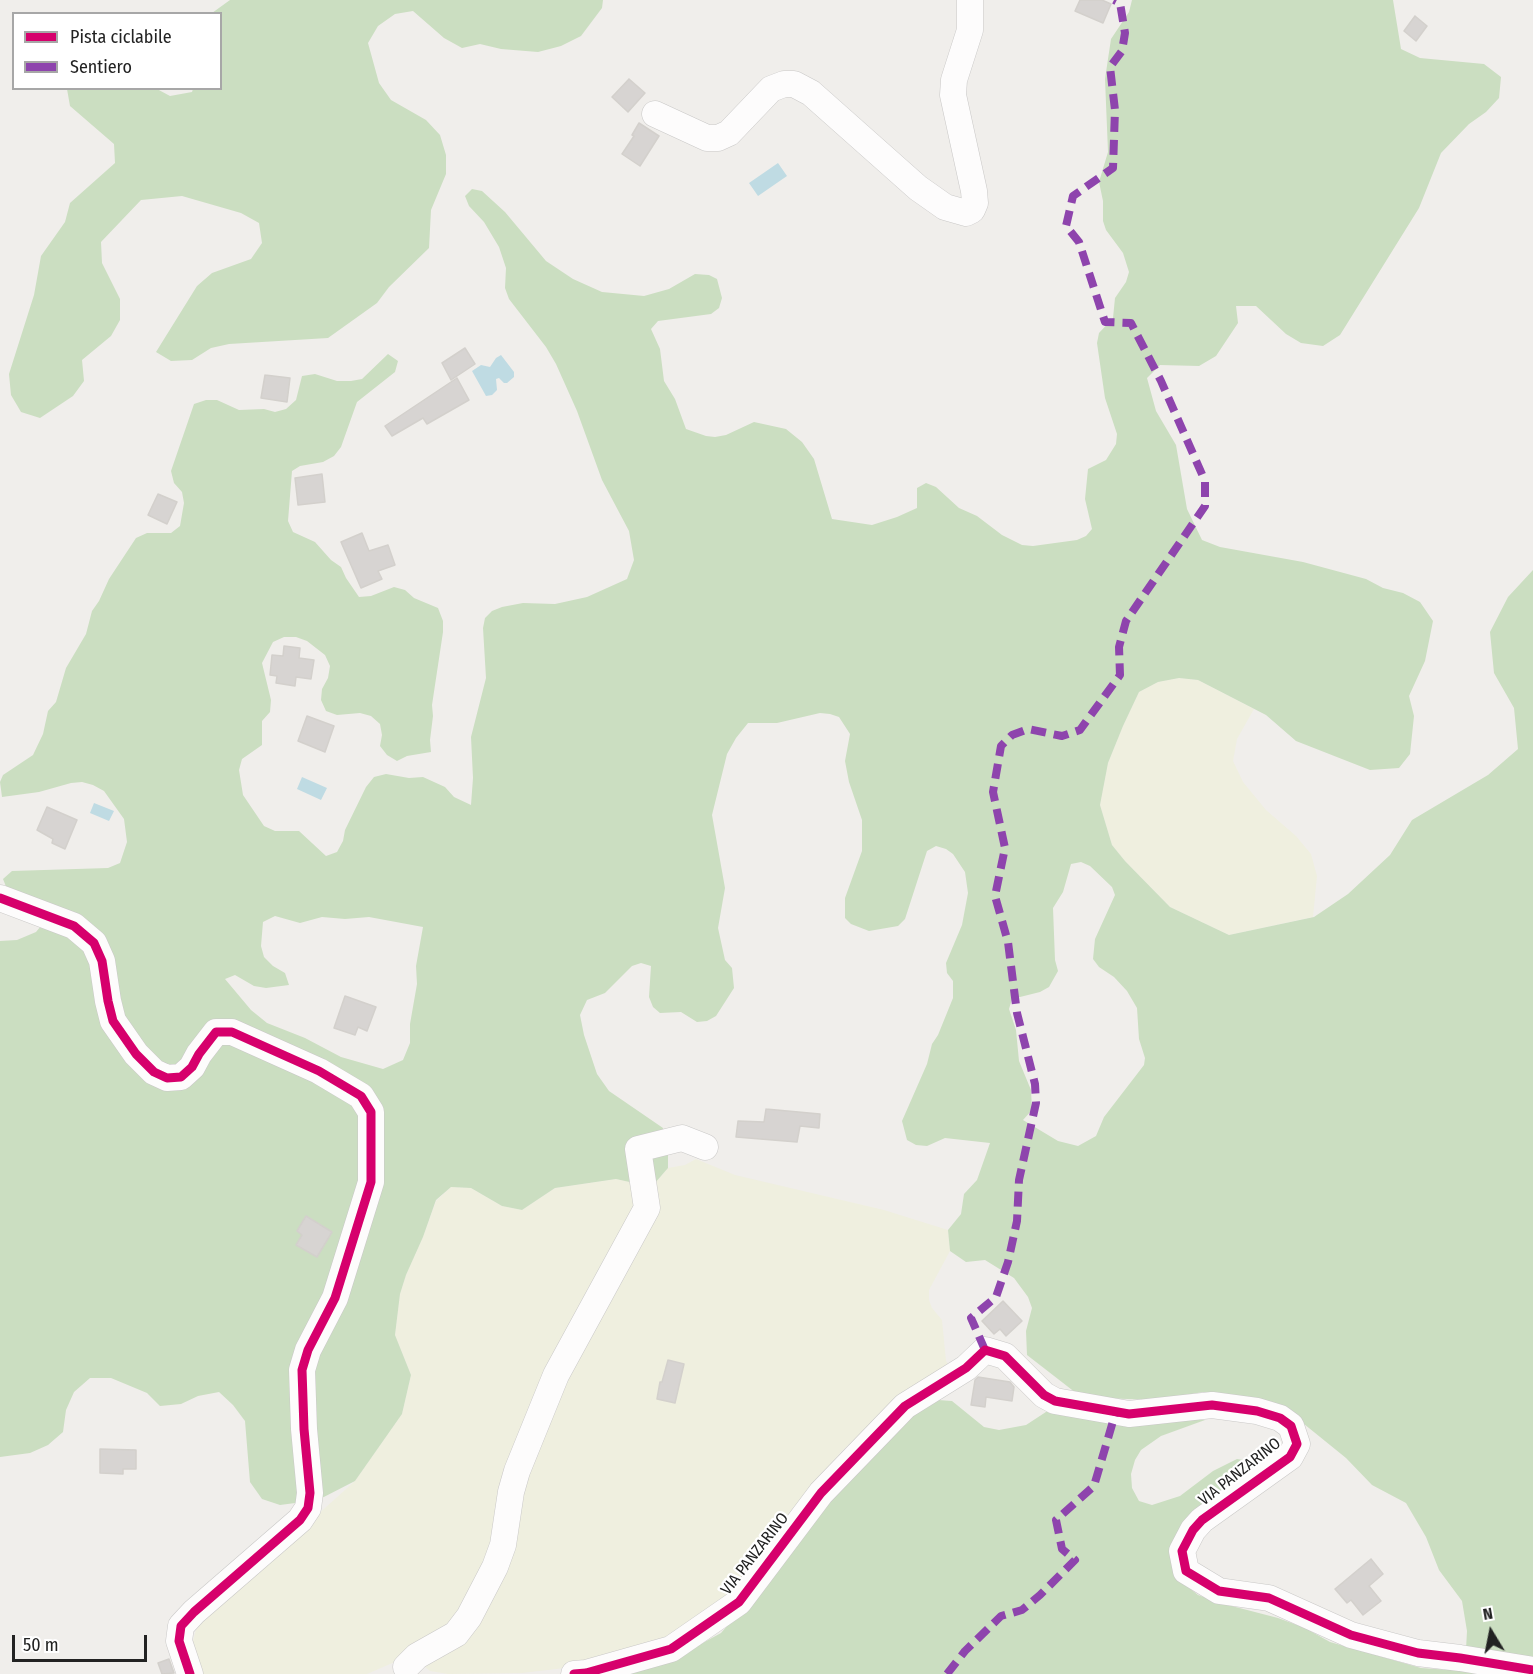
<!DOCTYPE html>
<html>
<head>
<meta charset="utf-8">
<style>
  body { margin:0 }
  #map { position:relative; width:1533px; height:1674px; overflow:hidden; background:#f0eeeb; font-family:"Fira Sans Condensed",sans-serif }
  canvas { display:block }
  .legend { position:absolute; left:12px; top:12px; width:210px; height:78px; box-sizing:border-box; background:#fff; border:2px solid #a7a7a7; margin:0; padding:8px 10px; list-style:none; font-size:18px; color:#222 }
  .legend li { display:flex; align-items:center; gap:12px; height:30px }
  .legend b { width:30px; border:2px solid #a7a7a7 }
  .north { position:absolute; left:1461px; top:1602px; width:60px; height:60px; -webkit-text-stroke:4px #fff; paint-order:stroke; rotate:350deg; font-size:16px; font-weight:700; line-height:24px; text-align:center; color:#222 }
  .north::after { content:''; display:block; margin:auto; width:21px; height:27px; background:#222; clip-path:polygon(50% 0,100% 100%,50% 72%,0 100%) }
  .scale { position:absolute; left:12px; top:1635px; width:135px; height:27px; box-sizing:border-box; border:3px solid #222; border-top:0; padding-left:8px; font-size:18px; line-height:21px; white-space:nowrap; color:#222; -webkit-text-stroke:4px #fff; paint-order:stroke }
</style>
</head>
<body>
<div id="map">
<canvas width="1533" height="1674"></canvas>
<ul class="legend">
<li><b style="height:8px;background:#d6006c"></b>Pista ciclabile</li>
<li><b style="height:8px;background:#8e44ad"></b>Sentiero</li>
</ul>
<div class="north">N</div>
<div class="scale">50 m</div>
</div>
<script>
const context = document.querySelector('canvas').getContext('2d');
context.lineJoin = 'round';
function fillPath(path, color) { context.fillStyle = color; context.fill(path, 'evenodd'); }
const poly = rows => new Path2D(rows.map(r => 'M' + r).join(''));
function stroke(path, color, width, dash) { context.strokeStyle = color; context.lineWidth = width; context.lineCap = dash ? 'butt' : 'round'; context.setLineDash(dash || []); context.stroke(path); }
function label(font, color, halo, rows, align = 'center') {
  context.font = font + ' "Fira Sans Condensed",sans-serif'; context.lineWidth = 4.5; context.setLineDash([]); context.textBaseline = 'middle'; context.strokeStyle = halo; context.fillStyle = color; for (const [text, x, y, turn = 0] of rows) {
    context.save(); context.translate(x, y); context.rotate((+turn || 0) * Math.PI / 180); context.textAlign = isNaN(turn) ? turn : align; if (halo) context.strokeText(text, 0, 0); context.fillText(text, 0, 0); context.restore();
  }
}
fillPath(poly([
  [1179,678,1198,680,1254,709,1237,739,1233,761,1243,782,1266,810,1296,836,1311,854,1317,876,1313,917,1229,935,1170,907,1125,861,1112,845,1100,805,1108,763,1123,726,1139,692,1158,682],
  [696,1159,735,1175,884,1210,948,1230,950,1251,929,1290,929,1300,932,1308,942,1320,946,1361,950,1367,868,1426,840,1453,815,1483,736,1592,677,1635,573,1667,522,1673,448,1674,430,1671,411,1655,367,1674,202,1674,192,1645,198,1622,355,1481,402,1414,411,1375,395,1335,400,1294,406,1275,423,1237,436,1201,451,1187,471,1188,502,1206,522,1210,555,1188,616,1179,634,1183,655,1183,668,1168,685,1165]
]), '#efefdf');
fillPath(poly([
  [230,0,603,0,602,8,581,36,561,46,538,52,501,49,480,44,462,48,444,38,413,11,395,14,378,26,368,43,379,83,391,100,426,120,440,135,446,155,446,174,431,210,429,248,389,287,377,303,328,338,229,344,211,348,192,360,171,361,156,352,197,286,212,273,251,259,262,243,259,223,241,213,182,196,141,200,101,242,102,263,120,299,120,320,111,336,82,360,84,381,73,396,40,418,21,412,11,395,9,374,34,295,41,256,65,222,70,203,115,163,114,144,70,106,67,89,157,89,170,96,192,92,193,89,220,88,220,14,212,13],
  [1132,0,1393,0,1401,49,1420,58,1484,64,1501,77,1499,98,1486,112,1469,124,1441,153,1419,208,1340,335,1323,346,1301,343,1286,334,1256,306,1236,306,1238,323,1216,356,1199,366,1160,365,1147,378,1156,411,1176,445,1187,509,1202,540,1220,547,1303,562,1366,579,1383,588,1403,593,1420,602,1433,621,1425,661,1409,696,1414,716,1410,754,1399,768,1370,770,1296,741,1266,715,1198,680,1179,678,1158,682,1139,692,1123,726,1108,763,1100,805,1112,845,1125,861,1170,907,1229,935,1314,917,1348,894,1390,855,1412,820,1488,775,1518,749,1514,708,1494,673,1490,632,1508,597,1533,570,1533,1674,627,1674,666,1663,721,1633,775,1571,810,1521,912,1413,938,1400,952,1401,984,1427,999,1430,1026,1425,1049,1410,1205,1420,1161,1436,1141,1450,1135,1460,1131,1474,1132,1488,1139,1501,1152,1505,1180,1496,1213,1471,1237,1459,1250,1461,1259,1472,1191,1517,1187,1586,1198,1595,1224,1604,1278,1618,1305,1628,1330,1642,1421,1668,1450,1670,1465,1668,1467,1631,1462,1601,1439,1570,1426,1537,1406,1503,1372,1485,1346,1458,1283,1407,1272,1403,1203,1392,1157,1400,1099,1398,1076,1393,1027,1355,1026,1331,1032,1308,1028,1297,1014,1278,985,1260,966,1262,950,1251,948,1230,961,1214,964,1194,977,1180,990,1143,945,1138,927,1146,916,1145,907,1140,902,1121,927,1064,932,1044,938,1035,953,998,953,981,947,973,946,963,962,925,968,893,965,872,953,854,946,849,936,846,927,851,905,919,898,926,869,931,851,924,845,918,845,898,862,851,862,820,849,782,845,761,850,734,839,717,830,714,820,713,777,723,748,723,736,738,727,754,712,815,725,888,718,928,725,960,732,968,734,988,716,1016,707,1021,697,1022,681,1012,660,1013,653,1007,649,997,651,966,641,963,632,966,605,993,587,1000,580,1015,584,1035,597,1074,609,1091,663,1128,668,1148,668,1168,655,1183,634,1183,616,1179,555,1188,522,1210,502,1206,471,1188,451,1187,436,1200,423,1237,406,1275,400,1294,395,1335,411,1375,402,1414,355,1481,318,1500,280,1505,262,1499,250,1482,245,1421,233,1405,219,1392,198,1396,181,1404,160,1406,147,1393,111,1378,90,1378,74,1392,66,1410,63,1432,48,1445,30,1453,0,1457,0,941,17,940,36,932,54,910,7,889,3,879,12,871,108,868,120,863,127,842,124,819,104,791,93,785,82,782,71,783,39,792,2,797,0,782,3,775,33,755,43,734,48,711,56,702,66,668,86,634,92,611,99,601,109,579,136,538,147,533,171,533,180,526,184,503,182,492,174,483,171,471,194,404,206,400,217,400,239,410,264,409,275,412,286,409,296,400,302,376,315,374,337,381,351,381,362,379,388,354,398,361,395,372,357,402,341,447,334,456,323,462,300,466,292,471,288,521,293,532,315,542,331,560,341,567,346,578,359,597,371,596,394,587,405,590,414,598,438,608,443,621,443,632,432,705,433,716,430,740,431,752,407,756,397,761,387,755,380,746,382,735,380,724,371,716,360,713,337,715,326,711,321,700,322,689,328,678,330,666,325,655,307,641,296,637,284,637,273,642,262,663,271,700,270,712,262,721,262,745,242,759,239,770,243,795,264,826,275,831,299,831,326,856,337,852,343,841,345,830,366,787,374,777,386,774,409,778,423,777,445,787,454,797,471,805,473,778,471,737,486,678,483,628,485,618,492,611,502,607,523,603,555,604,587,597,627,579,634,560,629,531,602,480,577,411,556,364,546,347,509,299,505,288,506,268,499,247,484,222,469,206,465,196,472,189,482,191,505,212,546,261,573,279,602,292,644,296,669,289,695,274,709,275,717,279,722,298,719,308,711,314,658,321,651,329,660,349,664,381,675,399,686,429,706,436,715,437,726,435,754,422,786,429,802,442,814,459,832,519,872,525,897,517,917,508,917,488,926,483,936,487,959,508,977,516,1002,535,1022,545,1033,546,1077,540,1086,536,1092,529,1085,499,1088,469,1106,460,1116,444,1117,434,1105,398,1097,343,1099,333,1113,318,1115,298,1126,282,1129,272,1123,253,1106,230,1103,221,1103,201,1099,182,1108,152,1105,79,1111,39,1129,12],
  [1081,862,1090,866,1112,887,1115,895,1095,939,1093,959,1099,967,1114,977,1127,991,1137,1008,1139,1039,1145,1058,1144,1065,1104,1117,1096,1136,1078,1146,1058,1141,1023,1120,1032,1110,1031,1090,1019,1061,1016,1030,1009,1009,1012,999,1040,992,1049,987,1058,971,1055,960,1053,908,1063,892,1071,864],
  [275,916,300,923,322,917,345,919,369,917,423,927,416,966,417,984,410,1024,410,1043,403,1060,383,1069,341,1057,305,1038,267,1023,251,1010,225,979,235,975,254,986,266,988,289,985,285,973,273,966,264,957,261,946,263,922]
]), '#cbdec1');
fillPath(poly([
  [778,163,787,176,758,196,749,183],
  [501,355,514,372,514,377,507,383,504,383,499,378,496,379,497,390,492,395,486,396,472,371,481,365,490,367,496,358],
  [302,777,327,788,321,800,297,789],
  [94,803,114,811,109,821,90,813]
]), '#bfdbe3');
const building = poly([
  [1080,0,1102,0,1111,4,1103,23,1075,11,1080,0],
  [1415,16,1427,26,1416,41,1404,31,1415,16],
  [629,79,645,93,628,112,612,97,629,79],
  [639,123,659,136,640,166,622,154,634,136,632,135,639,123],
  [465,348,475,364,451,380,442,363,465,348],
  [265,375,290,378,287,402,261,398,265,375],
  [457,378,469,400,427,424,423,418,392,436,385,426,457,378],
  [322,474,325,502,298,505,295,478,322,474],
  [158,494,177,502,167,524,148,515,158,494],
  [362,533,369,551,388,545,395,565,378,571,382,579,361,588,341,542,362,533],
  [284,646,300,648,299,658,314,660,311,679,296,677,295,686,276,683,277,676,270,675,272,655,283,656,284,646],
  [307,716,334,726,325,752,298,741,307,716],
  [47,807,77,820,65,849,52,843,53,839,37,830,47,807],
  [345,996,376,1007,367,1031,358,1027,355,1035,334,1028,345,996],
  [766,1109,820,1114,819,1128,800,1126,797,1142,736,1137,738,1121,764,1122,766,1109],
  [306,1216,332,1232,317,1257,296,1245,302,1235,297,1231,306,1216],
  [1003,1301,1022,1321,1006,1336,1000,1329,994,1334,982,1321,1003,1301],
  [668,1360,684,1364,675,1403,657,1399,660,1382,662,1382,668,1360],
  [978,1377,1010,1382,1014,1387,1012,1401,986,1397,985,1407,971,1405,975,1380,978,1377],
  [100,1449,136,1450,136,1469,123,1469,123,1474,100,1473,100,1449],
  [1371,1559,1383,1574,1369,1586,1381,1601,1363,1615,1351,1600,1347,1603,1335,1589,1371,1559],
  [169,1659,174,1673,162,1674,158,1663,169,1659]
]);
fillPath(building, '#d7d4d2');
stroke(building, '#d3d0cc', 1.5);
const minor = poly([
  [655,114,707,138,718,138,729,133,771,89,784,84,794,84,811,93,918,188,945,207,966,213,972,210,975,203,974,191,953,95,954,80,970,30,970,0],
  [0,898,74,926,94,943,102,961,108,1001,113,1021,136,1054,154,1072,167,1078,181,1077,192,1067,199,1054,216,1032,232,1032,319,1071,361,1096,371,1112,371,1182,335,1298,308,1350,302,1370,304,1429,310,1493,308,1508,300,1520,194,1612,181,1626,179,1641,190,1674],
  [406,1667,417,1656,456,1634,469,1617,495,1567,503,1545,511,1492,517,1471,556,1375,647,1208,638,1149,682,1138,705,1147],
  [574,1674,586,1673,671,1649,739,1602,821,1493,905,1406,966,1368,985,1350,1005,1356,1044,1395,1055,1401,1129,1414,1212,1405,1257,1411,1280,1418,1291,1426,1297,1444,1290,1457,1202,1520,1193,1530,1182,1551,1186,1571,1219,1591,1269,1598,1351,1635,1418,1653,1460,1658,1533,1670]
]);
stroke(minor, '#c9c8c7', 27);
stroke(minor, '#fdfcfc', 26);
stroke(poly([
  [985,1350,971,1318,996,1297,1008,1262,1017,1221,1019,1180,1036,1103,1035,1084,1017,1013,1008,942,995,896,1005,848,993,792,1001,746,1012,735,1028,729,1062,736,1080,730,1120,675,1119,647,1126,621,1205,506,1205,481,1161,381,1131,323,1105,322,1079,242,1066,226,1073,196,1113,168,1115,110,1110,67,1122,51,1125,33,1120,3,1114,0],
  [947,1674,965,1651,1001,1616,1022,1610,1040,1595,1075,1560,1062,1549,1056,1520,1094,1486,1116,1411]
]), '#8e44ad', 8, [15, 8]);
stroke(poly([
  [0,898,74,926,94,943,102,961,108,1001,113,1021,136,1054,154,1072,167,1078,181,1077,192,1067,199,1054,216,1032,232,1032,319,1071,361,1096,371,1112,371,1182,335,1298,308,1350,302,1370,304,1429,310,1493,308,1508,300,1520,194,1612,181,1626,179,1641,190,1674],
  [574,1674,586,1673,671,1649,739,1602,821,1493,905,1406,966,1368,985,1350,1005,1356,1044,1395,1055,1401,1129,1414,1212,1405,1257,1411,1280,1418,1291,1426,1297,1444,1290,1457,1202,1520,1193,1530,1182,1551,1186,1571,1219,1591,1269,1598,1351,1635,1418,1653,1460,1658,1533,1670]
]), '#d6006c', 9);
label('16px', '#222', '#fff', [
  ["VIA PANZARINO",1240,1472,-38],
  ["VIA PANZARINO",755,1554,-52]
]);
</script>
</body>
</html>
